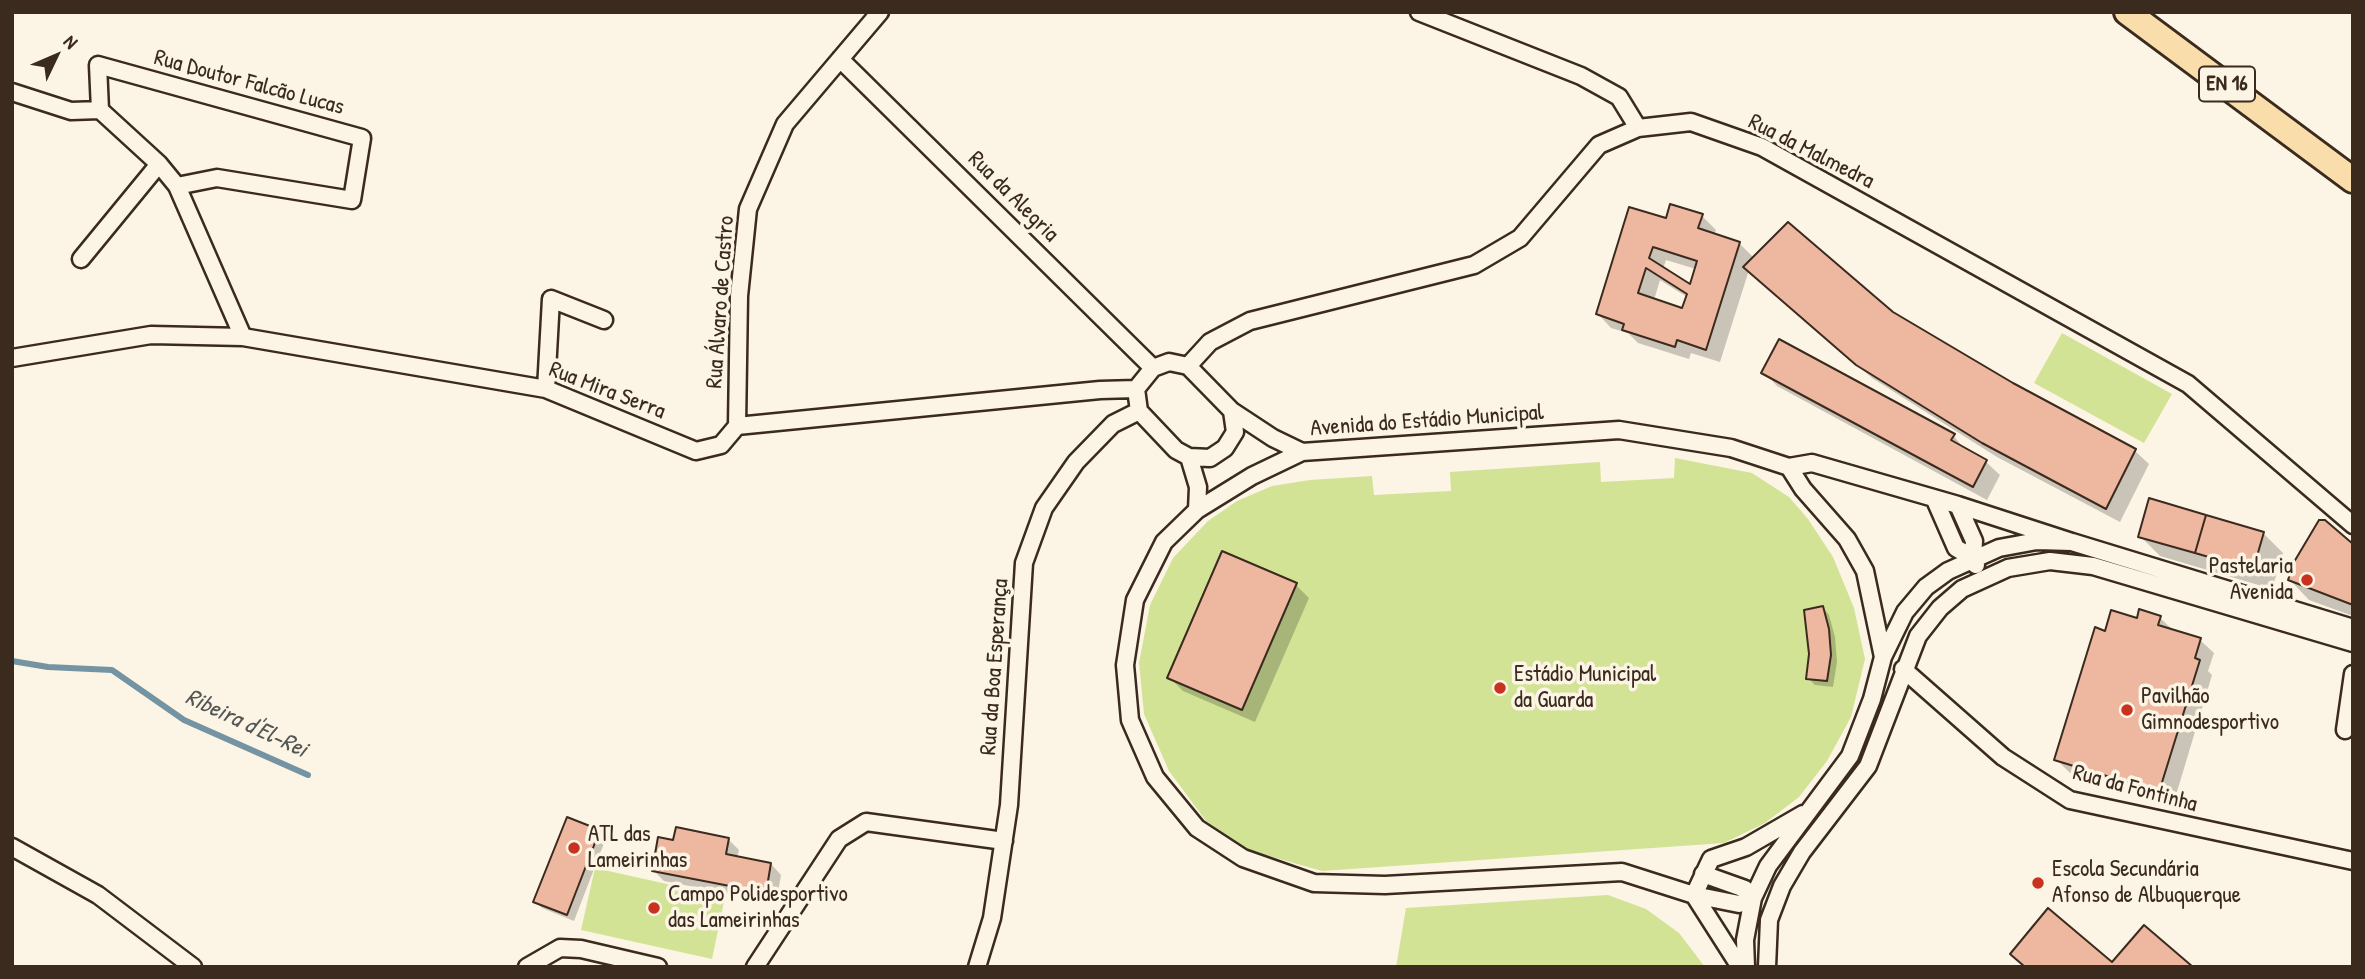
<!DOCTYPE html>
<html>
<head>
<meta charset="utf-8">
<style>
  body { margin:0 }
  #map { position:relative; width:2365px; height:979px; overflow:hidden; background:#fcf5e5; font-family:"Patrick Hand",sans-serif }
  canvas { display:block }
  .frame { position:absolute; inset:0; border:14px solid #3b2a1e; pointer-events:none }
  .north { position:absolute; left:21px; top:21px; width:70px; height:70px; -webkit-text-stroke:5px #fcf5e5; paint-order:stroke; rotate:46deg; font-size:19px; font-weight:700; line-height:28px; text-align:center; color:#3b2a1e }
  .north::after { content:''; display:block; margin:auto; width:24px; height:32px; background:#3b2a1e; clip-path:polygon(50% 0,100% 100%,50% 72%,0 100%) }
</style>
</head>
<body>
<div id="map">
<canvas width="2365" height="979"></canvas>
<div class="frame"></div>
<div class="north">N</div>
</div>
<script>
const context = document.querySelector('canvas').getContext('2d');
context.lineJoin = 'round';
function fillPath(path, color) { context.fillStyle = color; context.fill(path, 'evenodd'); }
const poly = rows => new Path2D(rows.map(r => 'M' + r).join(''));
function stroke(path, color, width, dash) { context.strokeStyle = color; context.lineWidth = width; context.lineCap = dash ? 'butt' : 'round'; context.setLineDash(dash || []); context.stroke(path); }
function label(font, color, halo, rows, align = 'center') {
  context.font = font + ' "Patrick Hand",sans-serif'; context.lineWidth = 7; context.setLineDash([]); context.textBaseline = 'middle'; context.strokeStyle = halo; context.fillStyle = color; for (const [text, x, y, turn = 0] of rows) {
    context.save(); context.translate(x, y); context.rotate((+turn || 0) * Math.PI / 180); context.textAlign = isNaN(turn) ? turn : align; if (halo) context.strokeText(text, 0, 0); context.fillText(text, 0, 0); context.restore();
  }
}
fillPath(poly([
  [2062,333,2172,394,2144,443,2034,383],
  [1675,458,1752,473,1789,497,1808,519,1833,557,1854,608,1865,659,1851,717,1827,761,1799,797,1765,823,1724,843,1322,871,1248,850,1206,821,1169,771,1144,714,1139,663,1150,605,1173,558,1208,521,1237,501,1272,486,1310,480,1372,476,1374,495,1451,491,1450,472,1600,462,1601,482,1674,478],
  [595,868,725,897,712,959,581,930],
  [1608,895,1646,909,1679,933,1705,967,1396,967,1406,908]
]), '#d2e396');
fillPath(poly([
  [1702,216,1716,230,1714,235,1739,243,1754,258,1892,313,2013,384,2135,451,2149,464,2120,522,1997,457,1872,378,1749,270,1720,362,1691,353,1689,359,1638,343,1628,333,1611,328,1598,314,1667,220],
  [1666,260,1696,269,1691,287,1663,269],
  [1660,280,1687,297,1684,310,1654,300],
  [1764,372,1953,435,1966,451,1986,462,2000,475,1987,500,1777,386],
  [2263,533,2283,553,2272,589,2160,556,2140,536],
  [2353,547,2353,616,2309,600,2290,580],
  [1296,585,1309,598,1255,722,1183,691,1169,677],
  [1823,608,1829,615,1835,637,1837,662,1833,687,1815,685,1808,678],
  [2160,618,2174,631,2200,640,2214,653,2208,671,2212,675,2173,805,2070,773,2056,759,2106,633,2138,620],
  [599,831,606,838,574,921,542,908,536,902],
  [728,839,739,850,737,858,771,864,781,875,776,903,664,881,653,870,675,842]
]), '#0003');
stroke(poly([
  [12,661,48,667,112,670,184,720,308,775]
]), '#7494a3', 6);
const building = poly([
  [1670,204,1703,214,1698,228,1740,242,1706,350,1677,340,1675,347,1622,330,1624,324,1596,314,1629,207,1666,218,1670,204],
  [1653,247,1697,261,1690,284,1649,258,1653,247],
  [1646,268,1687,294,1682,308,1638,293,1646,268],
  [1788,222,1893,312,2013,383,2136,449,2106,509,1982,443,1856,365,1743,267,1788,222],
  [1779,339,1955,434,1951,440,1987,460,1973,487,1761,373,1779,339],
  [2149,498,2206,515,2195,553,2138,537,2149,498],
  [2206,515,2264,532,2253,570,2195,553,2206,515],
  [2319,520,2325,520,2353,544,2353,605,2288,580,2294,562,2319,520],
  [1222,551,1297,583,1242,710,1167,678,1222,551],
  [1823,606,1829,629,1831,655,1827,681,1806,679,1809,654,1804,610,1823,606],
  [2139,609,2161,616,2158,625,2201,638,2195,658,2200,660,2159,792,2054,760,2095,627,2105,631,2111,610,2137,618,2139,609],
  [567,817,600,830,567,915,533,902,567,817],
  [676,827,729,838,726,854,771,863,766,893,652,871,658,837,673,840,676,827],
  [2048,908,2112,962,2144,925,2193,967,2025,967,2010,954,2048,908]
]);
fillPath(building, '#edb7a0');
stroke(building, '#3b2a1e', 2);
const street = poly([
  [1419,12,1581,76,1619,97,1638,128],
  [840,59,1153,368],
  [12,92,71,111,100,110,159,164,177,186,243,337],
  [100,110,98,65,362,138,352,200,217,178,177,186],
  [81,259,159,164],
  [12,358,151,335,243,337,546,389,696,451,721,445,737,426,1100,390,1136,389],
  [1188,366,1210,342,1250,321,1474,265,1520,238,1599,145,1638,128,1691,122,1762,147,2188,384,2353,525],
  [546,389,551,299,604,320],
  [1232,411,1235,432,1225,448,1210,458,1189,457,1176,450,1139,411,1136,389,1153,368,1169,362,1188,366,1232,411,1273,438,1302,452],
  [737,426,739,296,748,209,785,124,880,12],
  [1189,457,1198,487,1197,510],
  [1789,467,1803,489,1847,539,1865,571,1883,657],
  [1935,500,1956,548,1973,558],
  [1958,505,1974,541,1973,558,1976,565],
  [1903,669,2003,757,2070,800,2353,861],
  [2345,730,2353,674],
  [12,847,98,895,193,967],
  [1703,874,1745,889,1753,898],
  [1753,898,1739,904,1694,895,1711,859,1746,847,1803,814],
  [527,967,560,948,581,949,658,967],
  [755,967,839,839,866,822,1004,841],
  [977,967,992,918,1009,805,1024,563,1044,508,1076,462,1113,424,1139,411],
  [1740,967,1694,895,1622,872,1385,885,1314,883,1243,858,1197,828,1155,777,1130,720,1125,665,1135,600,1164,542,1197,510,1252,476,1302,452,1619,430,1731,448,1789,467,1812,463,1958,505,2072,542],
  [1746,967,1745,940,1753,898,1768,866,1850,756,1872,699,1883,657,1905,612,1926,587,1948,571,1999,548,2037,541,2072,542,2353,628],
  [1767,967,1769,920,1782,886,1802,852,1868,766,1918,636,1940,608,1962,589,2008,568,2050,561,2093,566,2353,643]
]);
const primary = poly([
  [2127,12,2353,180]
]);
stroke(street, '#3b2a1e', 21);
stroke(primary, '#3b2a1e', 30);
stroke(street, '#fcf5e5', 16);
stroke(primary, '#f9deab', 24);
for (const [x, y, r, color] of [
  [2307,580,7,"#c8321e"],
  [1500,688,7,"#c8321e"],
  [2127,710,7,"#c8321e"],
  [574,848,7,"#c8321e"],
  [2038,883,7,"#c8321e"],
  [654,908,7,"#c8321e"]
]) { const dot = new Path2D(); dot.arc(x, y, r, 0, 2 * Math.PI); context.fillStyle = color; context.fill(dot); stroke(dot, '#fcf5e5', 2.5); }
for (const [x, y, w] of [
  [2227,84,56]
]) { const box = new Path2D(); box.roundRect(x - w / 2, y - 17.5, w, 35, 5); context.fillStyle = '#fcf5e5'; context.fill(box); stroke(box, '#3b2a1e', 2); }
label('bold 21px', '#3b2a1e', null, [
  ["EN 16",2227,84]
]);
label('23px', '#3b2a1e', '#fcf5e5', [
  ["Rua Doutor Falcão Lucas",249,83,15],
  ["Rua da Malmedra",1811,152,27],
  ["Rua da Alegria",1013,197,45],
  ["Rua Álvaro de Castro",721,302,-86],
  ["Rua Mira Serra",607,391,21],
  ["Avenida do Estádio Municipal",1427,421,-4],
  ["Rua da Boa Esperança",995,667,-86],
  ["Rua da Fontinha",2135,789,15]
]);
label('23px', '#3b2a1e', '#fcf5e5', [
  ["Pastelaria",2293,567,"right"],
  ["Avenida",2293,593,"right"],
  ["Estádio Municipal",1514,675],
  ["da Guarda",1514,701],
  ["Pavilhão",2141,697],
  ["Gimnodesportivo",2141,723],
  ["ATL das",588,835],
  ["Lameirinhas",588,861],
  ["Escola Secundária",2052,870],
  ["Afonso de Albuquerque",2052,896],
  ["Campo Polidesportivo",668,895],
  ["das Lameirinhas",668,921]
], 'left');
label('italic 24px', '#535655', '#fcf5e5', [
  ["Ribeira d'El-Rei",246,724,25]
]);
</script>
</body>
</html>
